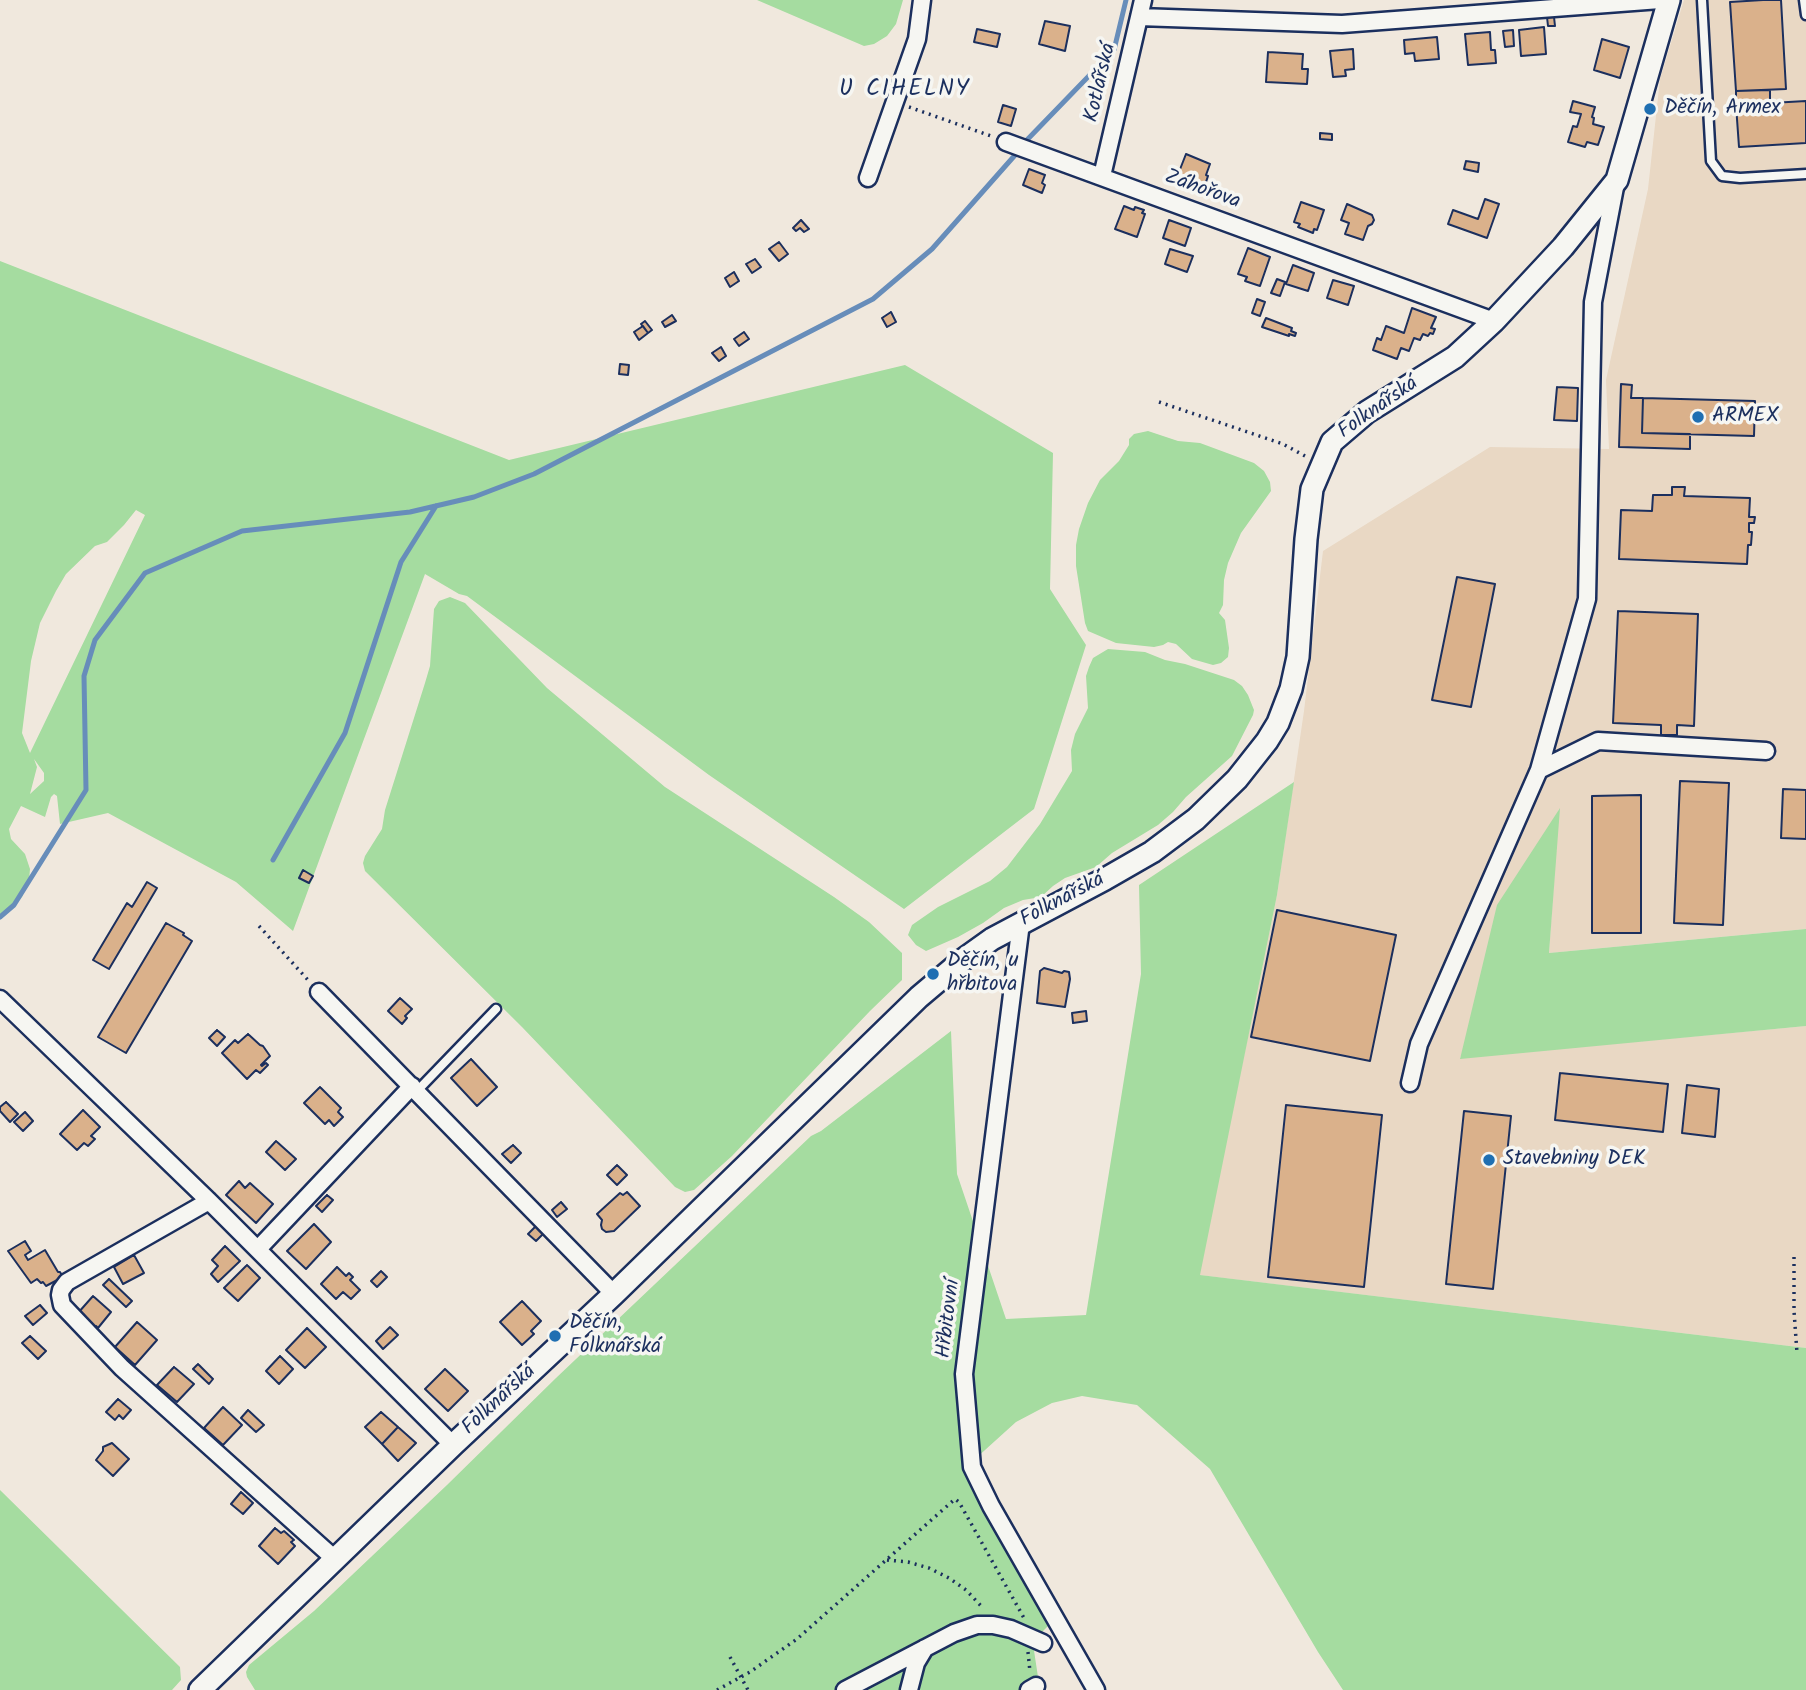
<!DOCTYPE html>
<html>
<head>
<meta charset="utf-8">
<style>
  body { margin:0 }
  canvas { display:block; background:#f0e8dd }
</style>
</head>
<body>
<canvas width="1806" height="1690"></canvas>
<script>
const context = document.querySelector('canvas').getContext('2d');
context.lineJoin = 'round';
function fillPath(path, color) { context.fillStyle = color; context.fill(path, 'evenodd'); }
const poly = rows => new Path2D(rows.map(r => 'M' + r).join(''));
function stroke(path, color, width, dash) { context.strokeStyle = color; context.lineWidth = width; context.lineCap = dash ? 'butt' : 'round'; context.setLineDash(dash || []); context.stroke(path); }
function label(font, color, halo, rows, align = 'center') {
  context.font = font + ' Kalam,sans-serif'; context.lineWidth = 7; context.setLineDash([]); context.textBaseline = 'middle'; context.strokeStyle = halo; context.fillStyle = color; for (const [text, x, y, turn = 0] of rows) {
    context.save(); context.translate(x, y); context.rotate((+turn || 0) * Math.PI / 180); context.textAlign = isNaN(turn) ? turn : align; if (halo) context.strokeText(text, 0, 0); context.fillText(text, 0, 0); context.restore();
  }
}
fillPath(poly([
  [1684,0,1806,0,1806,929,1549,953,1559,809,1460,1058,1806,1026,1806,1348,1199,1275,1277,895,1304,711,1323,551,1490,447,1609,449,1606,380,1648,189,1660,79]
]), '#e9d8c4');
fillPath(poly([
  [757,0,903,0,896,24,887,36,874,44,864,46],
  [0,261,509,460,905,365,1053,453,1050,589,1086,645,1034,809,904,909,709,775,467,596,459,594,425,574,293,931,236,882,108,813,60,824,57,796,54,794,51,797,45,817,21,806,9,829,11,839,25,854,30,869,29,880,22,897,0,917],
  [136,510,145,515,30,753,22,733,31,661,40,623,56,591,66,574,95,546,107,542,124,525],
  [34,759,44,773,44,781,30,794,37,767],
  [1148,431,1178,441,1200,443,1254,463,1264,471,1270,482,1271,491,1241,533,1228,563,1224,580,1223,605,1219,613,1225,620,1229,648,1228,657,1221,663,1213,665,1192,659,1176,644,1168,642,1163,645,1154,647,1116,643,1088,631,1085,623,1076,566,1076,545,1079,529,1088,503,1100,480,1119,461,1129,445,1129,439,1134,434],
  [450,597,465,603,547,688,665,787,834,897,869,922,902,953,902,980,870,1011,732,1156,694,1190,685,1192,675,1187,522,1027,365,871,363,863,365,856,382,829,385,810,425,683,430,666,434,609,439,601],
  [1108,649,1145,652,1165,660,1185,664,1234,680,1242,686,1248,695,1254,710,1253,715,1232,756,1186,797,1173,812,1158,825,1112,853,1096,867,1065,878,1053,886,1041,897,1023,900,1004,908,983,923,958,937,926,951,916,945,908,935,912,925,938,907,990,881,1007,867,1040,824,1072,771,1071,750,1075,734,1088,708,1086,676,1089,667,1093,658],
  [1294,782,1277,895,1200,1275,1806,1348,1806,1690,1343,1690,1318,1652,1210,1469,1137,1405,1082,1396,1052,1403,1016,1422,964,1469,1048,1626,1037,1637,1033,1644,1038,1677,1046,1690,255,1690,247,1677,246,1672,249,1665,314,1611,447,1485,556,1378,811,1136,821,1131,951,1031,957,1174,1006,1319,1086,1315,1141,974,1139,885],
  [1560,808,1549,953,1806,929,1806,1026,1460,1059,1497,905],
  [0,1490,180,1667,181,1680,172,1690,0,1690]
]), '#a5dca0');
stroke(poly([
  [1024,143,1114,50,1126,0],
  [273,860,345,733,401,562,436,506],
  [0,917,14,905,86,790,84,676,95,640,145,573,242,531,410,512,474,497,534,474,873,299,932,249,1016,154]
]), '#678dba', 5);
const building = poly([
  [1763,0,1781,0,1786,89,1736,91,1730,2,1763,0],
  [1547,17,1554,17,1555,26,1548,26,1547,17],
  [1045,21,1070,26,1065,51,1039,44,1045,21],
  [1544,27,1546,54,1521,56,1519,30,1544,27],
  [977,29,1000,34,997,47,974,42,977,29],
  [1513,30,1514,46,1505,47,1503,31,1513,30],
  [1490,32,1491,50,1495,50,1496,63,1468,65,1465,34,1490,32],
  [1437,37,1439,59,1415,61,1414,53,1405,54,1404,40,1437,37],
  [1602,39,1629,47,1620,78,1594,70,1602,39],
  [1353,49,1354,69,1345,70,1346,76,1333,77,1330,51,1353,49],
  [1268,52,1303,54,1302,69,1308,69,1307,84,1266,82,1268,52],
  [1770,90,1770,103,1736,105,1736,91,1770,90],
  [1573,101,1595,107,1592,117,1594,118,1593,124,1604,127,1598,145,1587,142,1585,147,1568,142,1573,126,1577,127,1581,114,1570,112,1573,101],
  [1806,101,1806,143,1739,147,1736,105,1806,101],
  [1003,105,1016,109,1011,126,998,122,1003,105],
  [1320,133,1332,134,1332,140,1320,139,1320,133],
  [1186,154,1210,164,1206,175,1208,176,1204,188,1177,177,1186,154],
  [1466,161,1479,163,1478,172,1464,169,1466,161],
  [1029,169,1045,175,1042,183,1045,185,1042,193,1023,185,1029,169],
  [1485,199,1499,204,1487,238,1448,224,1453,210,1478,219,1485,199],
  [1301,202,1324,210,1317,230,1314,229,1313,233,1298,227,1300,224,1294,222,1301,202],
  [1347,204,1372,215,1374,220,1372,224,1368,226,1363,240,1345,234,1349,223,1341,220,1347,204],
  [1124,206,1134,210,1135,207,1144,210,1142,213,1145,214,1137,237,1115,229,1124,206],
  [801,220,809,229,804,232,800,228,796,231,793,228,801,220],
  [1169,220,1191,228,1185,246,1163,238,1169,220],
  [779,242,788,254,779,261,769,249,779,242],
  [1248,248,1270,257,1260,286,1245,281,1247,277,1238,274,1248,248],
  [1170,249,1193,256,1187,272,1165,264,1170,249],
  [755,259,761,267,752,273,746,264,755,259],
  [1293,265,1314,273,1308,291,1286,284,1293,265],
  [734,272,739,281,730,287,725,278,734,272],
  [1277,279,1285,282,1280,296,1271,293,1277,279],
  [1333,280,1354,286,1348,305,1327,298,1333,280],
  [1257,299,1265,302,1260,316,1252,313,1257,299],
  [1412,308,1436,317,1431,328,1435,329,1433,334,1430,333,1428,336,1423,334,1420,340,1414,338,1409,351,1401,348,1397,359,1373,350,1377,338,1381,340,1386,326,1404,333,1412,308],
  [891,312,896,322,887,327,882,318,891,312],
  [672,315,676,321,665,327,662,322,672,315],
  [1266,318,1292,328,1291,331,1296,333,1295,336,1289,334,1289,336,1262,327,1266,318],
  [645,321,652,330,648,333,641,324,645,321],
  [643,326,648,333,639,340,634,332,643,326],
  [744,332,749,339,739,346,734,339,744,332],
  [721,347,726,356,719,361,712,353,721,347],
  [620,364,629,365,628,375,619,374,620,364],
  [1621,384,1632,385,1631,398,1643,398,1642,433,1690,434,1690,449,1619,447,1621,384],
  [1557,387,1578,388,1577,421,1554,420,1557,387],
  [1643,398,1755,401,1754,436,1642,433,1643,398],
  [1672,487,1685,487,1684,496,1750,498,1749,517,1755,517,1754,523,1749,523,1749,532,1752,532,1751,545,1748,545,1747,564,1619,559,1621,510,1652,511,1653,495,1672,495,1672,487],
  [1457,577,1495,584,1471,707,1432,700,1457,577],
  [1618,611,1698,614,1694,726,1677,725,1677,735,1661,735,1661,725,1613,723,1618,611],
  [1680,781,1729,783,1723,925,1674,923,1680,781],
  [1783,789,1806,790,1806,839,1781,838,1783,789],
  [1641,795,1641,933,1592,933,1592,796,1641,795],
  [303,870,313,876,309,883,299,878,303,870],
  [147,882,157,888,109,969,93,960,127,903,132,907,147,882],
  [1277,910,1396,935,1370,1061,1251,1037,1277,910],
  [166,923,184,933,183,935,192,941,126,1053,98,1037,166,923],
  [1044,968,1062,973,1064,971,1069,972,1070,979,1065,1007,1037,1003,1040,971,1044,968],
  [400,998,412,1009,405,1016,407,1018,402,1024,388,1011,400,998],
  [1086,1011,1087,1021,1073,1023,1072,1013,1086,1011],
  [217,1030,225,1037,217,1046,209,1038,217,1030],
  [248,1034,260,1045,263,1046,270,1056,261,1065,262,1066,266,1063,268,1065,260,1073,256,1070,247,1079,222,1053,235,1040,238,1043,248,1034],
  [471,1059,497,1087,477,1106,451,1078,471,1059],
  [1560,1073,1668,1084,1663,1132,1555,1120,1560,1073],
  [1687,1085,1719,1089,1715,1137,1682,1133,1687,1085],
  [320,1087,341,1108,338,1112,343,1117,334,1126,329,1120,325,1124,304,1103,320,1087],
  [6,1102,18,1114,10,1122,0,1111,0,1107,6,1102],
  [1286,1105,1382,1115,1364,1287,1268,1277,1286,1105],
  [83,1110,100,1127,91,1136,95,1139,88,1146,84,1143,77,1150,60,1134,83,1110],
  [1464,1111,1511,1116,1493,1289,1446,1284,1464,1111],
  [25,1112,33,1121,23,1131,14,1122,25,1112],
  [276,1141,296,1159,285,1170,266,1152,276,1141],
  [513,1145,521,1153,511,1163,502,1154,513,1145],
  [617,1165,627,1175,617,1185,607,1175,617,1165],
  [239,1181,245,1188,250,1183,273,1204,256,1223,226,1195,239,1181],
  [627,1192,640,1206,614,1231,606,1232,602,1229,601,1225,602,1220,597,1214,620,1193,623,1195,627,1192],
  [327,1195,333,1200,322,1212,316,1206,327,1195],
  [561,1202,567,1209,557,1217,552,1210,561,1202],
  [314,1224,331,1242,306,1269,287,1251,314,1224],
  [537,1225,544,1233,536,1241,528,1234,537,1225],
  [25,1241,31,1251,25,1255,28,1260,45,1250,58,1272,60,1272,63,1277,46,1286,43,1282,41,1283,37,1279,31,1283,8,1251,25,1241],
  [225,1246,240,1261,218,1282,211,1274,218,1266,212,1260,225,1246],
  [134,1255,144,1273,123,1284,114,1267,134,1255],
  [247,1265,260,1278,238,1301,224,1288,247,1265],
  [337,1267,346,1276,349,1273,353,1277,350,1280,360,1290,351,1299,343,1292,336,1299,321,1284,337,1267],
  [381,1271,387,1277,377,1287,371,1281,381,1271],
  [109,1279,132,1301,126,1307,103,1285,109,1279],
  [93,1296,111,1312,98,1328,96,1326,95,1328,78,1313,93,1296],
  [522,1301,541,1321,531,1331,534,1334,522,1345,500,1322,522,1301],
  [40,1305,47,1313,33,1325,25,1316,40,1305],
  [137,1322,157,1340,135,1365,115,1347,137,1322],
  [390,1327,398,1335,383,1349,376,1341,390,1327],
  [307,1328,326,1347,305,1368,286,1350,307,1328],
  [30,1336,46,1351,38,1359,22,1343,30,1336],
  [280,1356,293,1369,279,1384,266,1371,280,1356],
  [198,1364,213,1379,209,1384,193,1369,198,1364],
  [174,1367,194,1384,177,1402,157,1385,174,1367],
  [445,1369,468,1391,448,1411,425,1389,445,1369],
  [118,1399,131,1410,123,1419,119,1415,115,1420,106,1412,118,1399],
  [223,1407,242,1425,223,1445,204,1428,223,1407],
  [248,1410,264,1425,256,1432,241,1418,248,1410],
  [381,1412,398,1427,382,1444,365,1427,381,1412],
  [398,1427,416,1443,398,1461,382,1444,398,1427],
  [112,1443,129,1459,113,1476,96,1460,103,1451,103,1447,112,1443],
  [241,1492,253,1503,243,1514,231,1504,241,1492],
  [275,1528,281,1533,284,1531,294,1540,291,1542,295,1546,278,1564,259,1546,275,1528]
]);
fillPath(building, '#dab18b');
stroke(building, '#1b2f5e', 2);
const lane = poly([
  [1702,0,1711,161,1722,176,1740,178,1806,174],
  [1804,0,1806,15],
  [417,1091,496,1009]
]);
const street = poly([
  [1139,17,1342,24,1660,0],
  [1006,142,1494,321],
  [1102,176,1143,0],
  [868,178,917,39,922,0],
  [1539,770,1598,741,1766,751],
  [1021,923,964,1374,972,1467,991,1506,1096,1690],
  [319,992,614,1294],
  [0,999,209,1201,453,1445],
  [1410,1083,1419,1044,1539,770,1587,599,1593,302,1616,182],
  [209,1201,67,1282,61,1290,60,1295,62,1305,122,1368,336,1560],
  [258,1249,412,1086],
  [845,1690,954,1633,977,1625,993,1625,1011,1629,1043,1643],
  [909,1690,916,1663,925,1648],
  [1029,1690,1036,1686]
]);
const secondary = poly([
  [200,1690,453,1445,614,1294,919,997,964,959,992,939,1105,879,1152,852,1196,819,1237,779,1267,741,1278,723,1291,689,1298,657,1306,539,1312,489,1332,442,1367,412,1455,357,1494,321,1563,247,1617,180,1669,0]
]);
stroke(lane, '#1b2f5e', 13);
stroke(street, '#1b2f5e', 21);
stroke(secondary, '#1b2f5e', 26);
stroke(poly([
  [909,107,991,136],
  [1159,402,1283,444,1305,456],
  [259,926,308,980],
  [1794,1257,1794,1311,1797,1353],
  [887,1560,908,1562,929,1568,949,1578,966,1590,983,1608],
  [1028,1652,1030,1672],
  [730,1657,748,1690],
  [717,1690,750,1672,797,1639,955,1499,959,1502,1024,1618]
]), '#1b2f5e', 3.5, [2, 5]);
stroke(lane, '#f6f6f2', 8);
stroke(street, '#f6f6f2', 16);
stroke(secondary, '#f6f6f2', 21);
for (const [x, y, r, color] of [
  [1650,109,7,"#1f6fb2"],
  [1698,417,7,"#1f6fb2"],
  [933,974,7,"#1f6fb2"],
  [1489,1160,7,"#1f6fb2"],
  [555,1336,7,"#1f6fb2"]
]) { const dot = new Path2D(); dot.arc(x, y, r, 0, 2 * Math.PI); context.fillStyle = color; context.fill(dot); stroke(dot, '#f6f6f2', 2.5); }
label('21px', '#1b2f5e', '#f6f6f2', [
  ["Kotlářská",1102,83,-77],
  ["Záhořova",1202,191,20],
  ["Folknářská",1379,409,-35],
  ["Folknářská",1063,901,-28],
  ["Hřbitovní",950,1319,-83],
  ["Folknářská",500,1401,-43]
]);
label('21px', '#1b2f5e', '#f6f6f2', [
  ["Děčín, Armex",1664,109],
  ["ARMEX",1712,417],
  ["Děčín, u",947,962],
  ["hřbitova",947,986],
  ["Stavebniny DEK",1503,1160],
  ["Děčín,",569,1324],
  ["Folknářská",569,1348]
], 'left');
context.letterSpacing = '2px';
label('23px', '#1b2f5e', '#f6f6f2', [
  ["U CIHELNY",905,91]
]);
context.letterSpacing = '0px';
</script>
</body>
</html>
